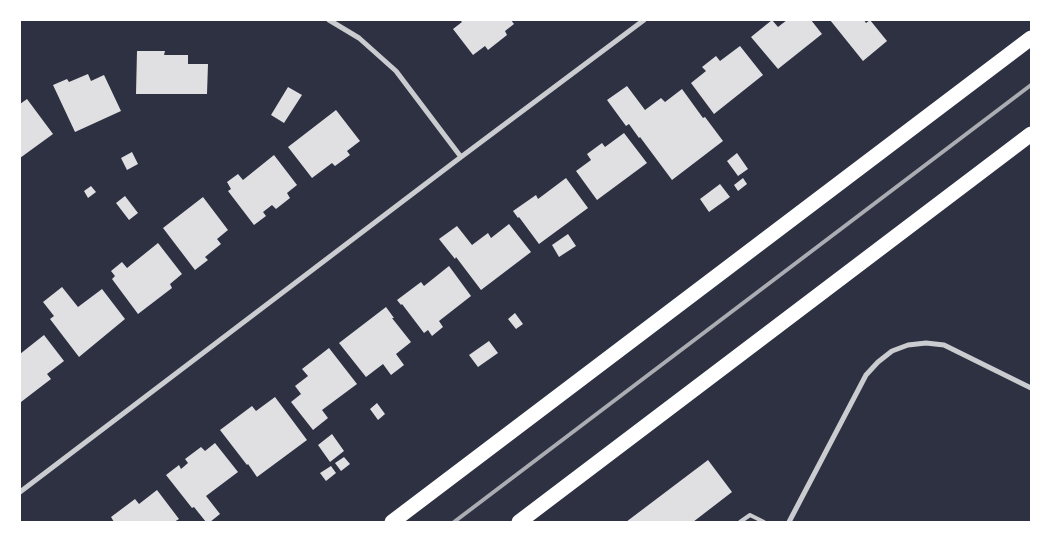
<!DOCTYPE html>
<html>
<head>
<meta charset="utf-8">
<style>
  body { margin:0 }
  #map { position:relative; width:1051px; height:542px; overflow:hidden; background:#2d3142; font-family:"Sofia Sans Condensed",sans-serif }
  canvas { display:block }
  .frame { position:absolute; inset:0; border:21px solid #fff; pointer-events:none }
</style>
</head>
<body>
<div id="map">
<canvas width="1051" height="542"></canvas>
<div class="frame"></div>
</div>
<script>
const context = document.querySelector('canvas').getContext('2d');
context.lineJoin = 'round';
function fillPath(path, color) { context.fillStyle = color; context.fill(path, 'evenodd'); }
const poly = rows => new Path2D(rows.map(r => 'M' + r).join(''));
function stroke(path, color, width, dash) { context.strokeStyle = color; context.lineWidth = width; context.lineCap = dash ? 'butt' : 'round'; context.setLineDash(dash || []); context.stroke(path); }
fillPath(poly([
  [460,20,511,20,514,24,505,31,507,35,488,50,485,46,473,55,453,29,462,22],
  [772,20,778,27,787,20,811,20,822,34,778,69,751,37],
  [830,20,864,20,866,23,870,20,887,41,863,61],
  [740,46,763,75,714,114,691,83,706,71,702,67,716,56,720,61],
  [137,51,165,51,164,55,188,55,188,64,208,64,207,94,136,94],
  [88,74,91,81,104,75,121,111,75,132,53,85,67,79,69,82],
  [627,86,645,110,661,98,665,102,682,89,703,118,705,117,723,141,672,180,640,137,639,138,629,124,626,126,607,100],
  [288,87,302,95,284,123,271,115],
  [27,99,53,134,20,158,20,104],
  [336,110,360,141,347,151,350,155,335,166,332,163,312,178,288,147],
  [624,133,647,163,597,200,576,171,591,160,587,154,602,143,605,147],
  [132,152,138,164,127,170,121,158],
  [737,153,748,169,738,176,727,161],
  [274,155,297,185,287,193,290,198,276,209,272,205,263,212,266,216,254,225,228,191,231,189,227,182,238,174,243,180],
  [566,178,588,208,539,244,519,217,518,218,513,211,536,195,538,199],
  [743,178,747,184,738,191,734,185],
  [720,184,730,197,709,212,700,199],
  [91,186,96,192,88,198,84,191],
  [125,196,138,213,129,220,116,203],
  [203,197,228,230,217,239,221,244,205,257,208,260,195,270,163,228],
  [509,224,531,252,481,290,456,257,455,259,439,239,457,226,472,245,488,233,491,238],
  [568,234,576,246,559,257,552,245],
  [158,243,182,274,170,284,172,288,138,314,112,279,115,276,111,271,122,262,127,268],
  [449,266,471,296,439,321,443,327,432,336,428,330,424,333,402,304,401,305,397,300,421,282,424,286],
  [62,287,78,307,102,289,125,319,79,357,50,319,54,316,43,302],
  [386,307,394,318,392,318,411,342,396,354,404,365,391,375,383,364,366,377,339,343],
  [515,313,523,324,516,329,508,319],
  [44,335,64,361,47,374,51,379,21,402,20,400,20,354],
  [489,341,498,353,478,367,469,355],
  [329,348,357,384,322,410,328,418,313,430,291,402,301,394,295,386,308,376,302,369],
  [275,397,307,440,257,477,248,464,247,465,220,430,252,406,256,411],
  [377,403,385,414,378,420,370,409],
  [332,434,344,451,330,462,318,445],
  [215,443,238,472,206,496,220,514,210,522,206,522,194,507,192,508,166,475,179,465,181,469,188,463,185,459,201,447,205,451],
  [344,457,350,464,341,471,335,463],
  [708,460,732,492,693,522,626,522],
  [331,466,336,473,326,481,320,473],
  [157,490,179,519,174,522,114,522,111,517,135,499,139,504]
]), '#e0e0e3');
stroke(poly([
  [740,522,750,515,764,522]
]), '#caccd0', 4);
stroke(poly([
  [329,20,359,38,396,71,461,157],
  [20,492,461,157,644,20],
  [789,522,866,375,878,362,892,351,908,345,926,343,944,345,1031,388]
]), '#caccd0', 5);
stroke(poly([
  [392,522,1031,38],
  [519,522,1031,134]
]), '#fff', 15);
stroke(poly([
  [454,522,1031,85]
]), '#abadb3', 4);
</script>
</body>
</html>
